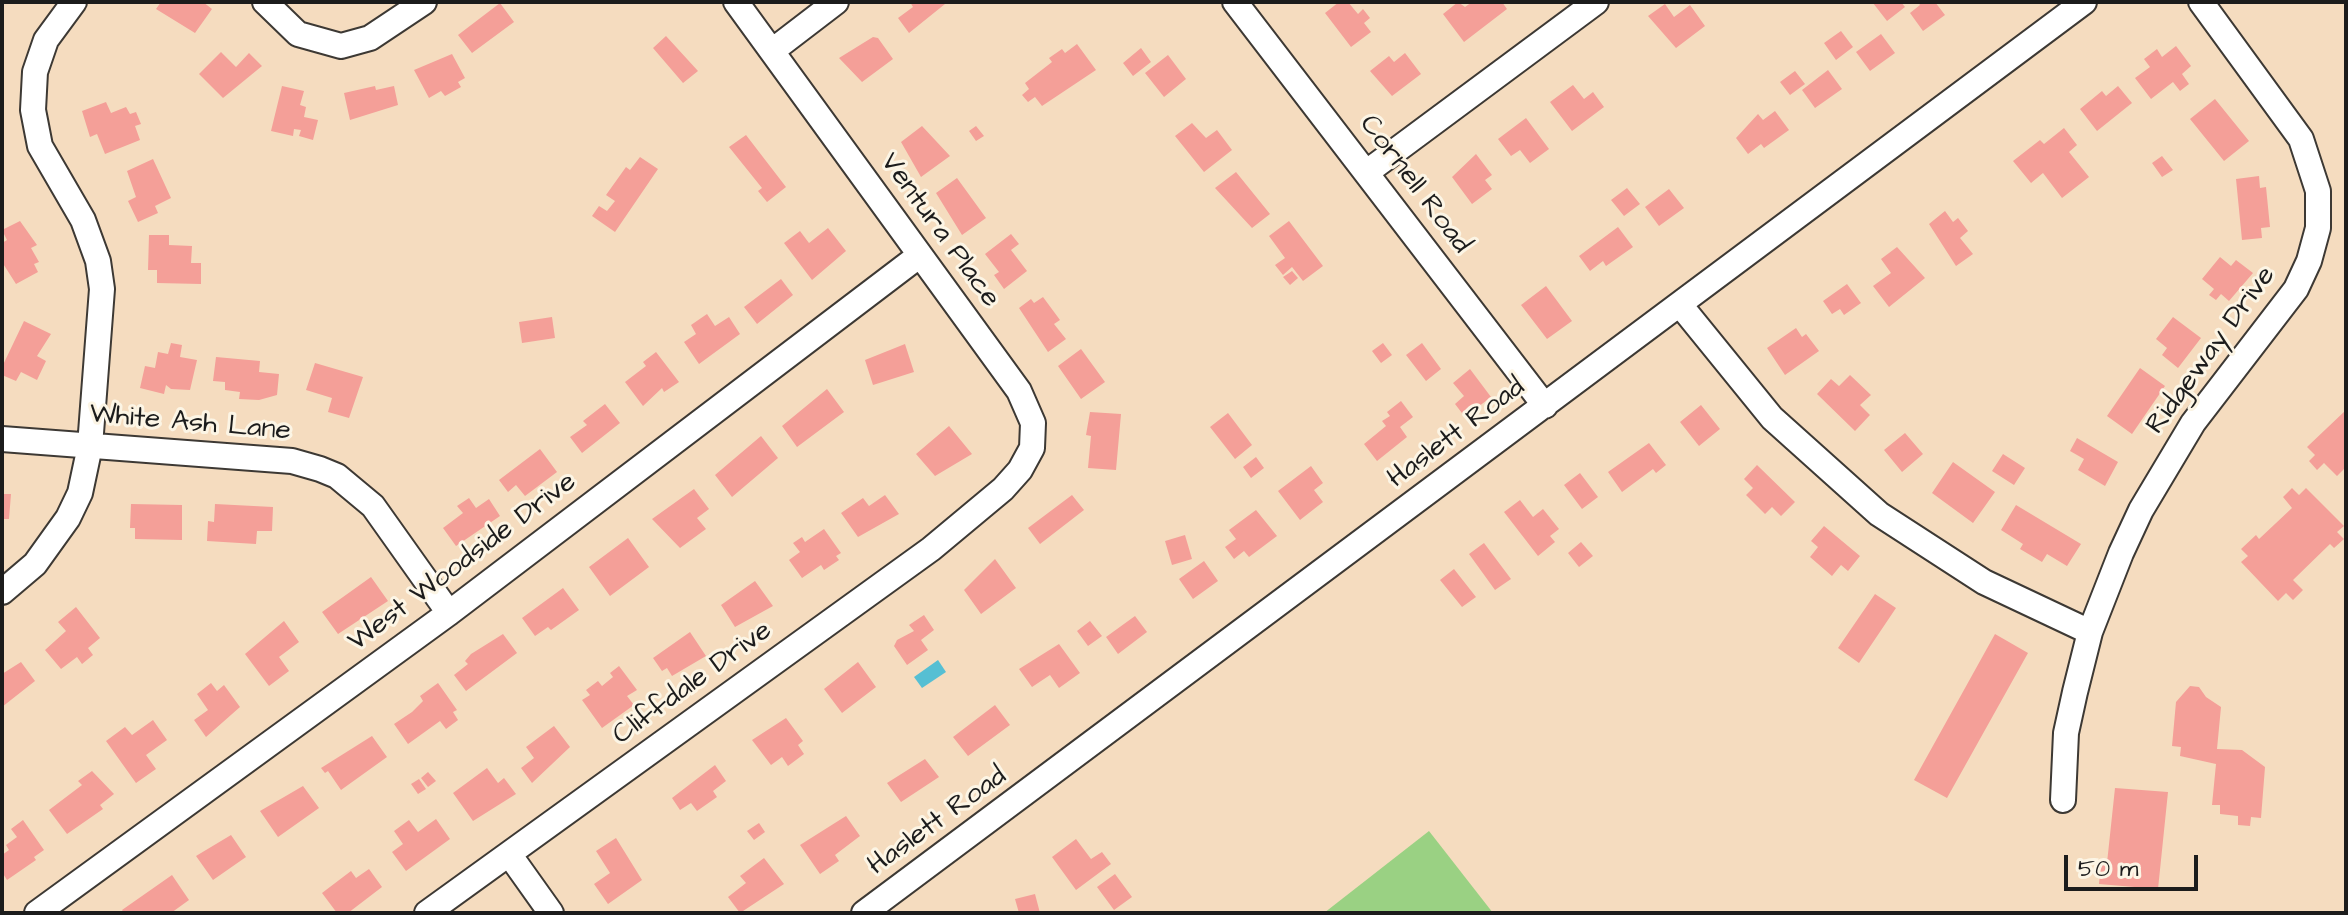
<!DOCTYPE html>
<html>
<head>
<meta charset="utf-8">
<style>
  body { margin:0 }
  #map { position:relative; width:2348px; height:915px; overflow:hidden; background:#f5dcbf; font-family:"Architects Daughter",sans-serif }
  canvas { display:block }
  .frame { position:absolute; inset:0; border:4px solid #1c1c1c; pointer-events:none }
  .scale { position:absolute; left:2064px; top:855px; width:134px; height:36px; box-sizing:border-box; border:4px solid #1c1c1c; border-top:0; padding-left:10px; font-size:24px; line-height:28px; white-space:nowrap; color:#1c1c1c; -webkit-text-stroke:6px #fcf5e5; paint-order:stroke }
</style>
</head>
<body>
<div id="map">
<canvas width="2348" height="915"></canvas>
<div class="frame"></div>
<div class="scale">50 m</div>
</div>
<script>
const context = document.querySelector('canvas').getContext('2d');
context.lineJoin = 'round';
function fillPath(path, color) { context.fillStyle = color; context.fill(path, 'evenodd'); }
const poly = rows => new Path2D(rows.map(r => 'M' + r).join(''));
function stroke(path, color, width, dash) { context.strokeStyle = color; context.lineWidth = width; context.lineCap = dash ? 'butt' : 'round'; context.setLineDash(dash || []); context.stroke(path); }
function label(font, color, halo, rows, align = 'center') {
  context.font = font + ' "Architects Daughter",sans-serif'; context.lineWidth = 6; context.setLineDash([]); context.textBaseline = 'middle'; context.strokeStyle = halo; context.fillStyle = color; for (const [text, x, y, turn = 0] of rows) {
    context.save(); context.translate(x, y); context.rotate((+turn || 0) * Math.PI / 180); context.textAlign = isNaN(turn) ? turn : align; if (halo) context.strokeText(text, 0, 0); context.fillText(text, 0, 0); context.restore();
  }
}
fillPath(poly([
  [1429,831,1493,913,1324,913]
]), '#9ad183');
fillPath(poly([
  [938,660,946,672,922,688,914,677]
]), '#56bfd3');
fillPath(poly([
  [161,2,203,2,212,9,195,33,156,9],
  [910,2,944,2,945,4,909,33,898,18,913,7],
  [1339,2,1348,2,1358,14,1363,9,1370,18,1364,23,1371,32,1351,47,1325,13],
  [1458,2,1465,7,1472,2,1502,2,1507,9,1464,42,1443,14],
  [1901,2,1905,7,1887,21,1873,3],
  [1918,2,1935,2,1945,15,1923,31,1910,13,1920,5],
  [500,3,514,22,472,53,458,35],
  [1665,4,1674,17,1690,5,1705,26,1676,48,1648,16],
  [1841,31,1853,47,1836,60,1824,43],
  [1881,34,1895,53,1870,71,1856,52],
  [666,36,698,71,683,83,653,48],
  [873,37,878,38,893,59,862,82,839,58],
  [1077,44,1096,70,1042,106,1035,97,1028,102,1022,95,1029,89,1025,83,1052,62,1049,58,1062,49,1065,53],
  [2176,46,2191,66,2182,74,2189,84,2180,91,2173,82,2151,99,2135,78,2150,67,2144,59,2157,49,2162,57],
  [1141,48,1151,62,1133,76,1123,63],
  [221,52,236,67,249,53,262,66,223,98,199,74],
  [1405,53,1421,74,1392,96,1370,71,1389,56,1394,62],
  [452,54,465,78,458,82,461,87,445,96,441,91,429,98,414,70],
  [1168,55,1186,79,1164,97,1145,73],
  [1828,70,1842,89,1815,108,1802,90],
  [1795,71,1805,84,1790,95,1780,82],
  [1573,85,1584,99,1593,92,1604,107,1572,131,1550,102],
  [282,86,304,91,300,105,306,107,304,117,318,120,313,140,299,136,301,130,294,129,293,136,271,131],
  [375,86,376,90,394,86,398,105,350,120,344,93],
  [2118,86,2132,103,2097,131,2080,109,2102,91,2106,96],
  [2215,99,2249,141,2224,161,2190,119],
  [106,102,111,113,126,107,130,114,136,112,141,124,135,126,140,140,105,154,97,134,90,137,82,111],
  [1775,111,1789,130,1764,148,1761,144,1748,154,1736,138,1758,114,1763,120],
  [1526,118,1549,149,1530,163,1520,150,1511,156,1498,139],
  [1192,123,1206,138,1217,130,1232,150,1204,172,1175,136],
  [922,126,950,156,921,177,901,142],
  [976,126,984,136,976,141,969,131],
  [2064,128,2077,145,2069,152,2089,177,2062,198,2043,173,2031,183,2013,161,2040,140,2044,144],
  [746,135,786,187,767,202,758,191,762,188,729,147],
  [1476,154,1492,175,1485,180,1492,189,1472,204,1452,177],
  [2162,156,2173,170,2162,177,2152,163],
  [640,157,658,169,615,232,592,216,599,206,607,211,615,201,606,195,626,167,630,170],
  [153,159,171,198,155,206,158,213,138,222,128,201,136,197,127,171],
  [1236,172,1270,214,1252,228,1215,188],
  [2259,176,2260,188,2266,187,2270,227,2261,228,2262,238,2242,240,2236,179],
  [957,178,986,218,962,235,936,193],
  [1627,188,1640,204,1624,216,1611,200],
  [1669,189,1684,208,1659,226,1645,207],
  [1945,211,1953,222,1958,218,1968,231,1960,238,1973,254,1956,266,1929,224],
  [20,221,37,245,31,248,39,262,34,264,38,272,16,284,2,262,2,243,7,240,2,230],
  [1289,221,1323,266,1303,281,1292,267,1283,275,1275,265,1285,258,1269,236],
  [1618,227,1633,247,1606,266,1603,261,1590,271,1579,256],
  [828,228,846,251,812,280,784,243,800,231,809,243],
  [1011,234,1019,244,1011,250,1027,271,1004,289,994,275,999,272,985,254],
  [149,235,169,235,169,245,192,246,191,263,201,263,201,284,157,283,157,270,148,270],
  [1897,247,1925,278,1889,307,1873,286,1891,273,1881,259],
  [2220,257,2231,266,2236,260,2253,273,2229,301,2221,294,2216,300,2209,295,2214,289,2202,279],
  [1292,271,1298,278,1290,285,1283,277],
  [781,279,793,295,757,324,744,307],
  [1847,284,1861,303,1844,315,1840,309,1832,314,1823,301],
  [1546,286,1572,321,1547,339,1521,305],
  [1043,297,1060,320,1054,324,1066,339,1048,352,1019,308,1031,299,1034,303],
  [707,314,715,326,729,317,740,334,699,364,684,342,696,334,691,325],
  [552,317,555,338,522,343,519,322],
  [2173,317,2201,338,2178,368,2162,355,2167,348,2156,339],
  [24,321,51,334,37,356,46,361,37,380,21,372,16,381,2,375,2,367],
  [1796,328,1802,337,1806,334,1819,351,1785,375,1767,348],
  [171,343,182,345,180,357,197,360,190,390,171,389,166,385,164,394,140,388,145,366,155,368,158,352,168,354],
  [1383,343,1392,355,1381,363,1372,351],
  [1422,343,1441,369,1426,381,1406,355],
  [905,344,914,372,873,385,865,360],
  [1081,349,1105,382,1081,399,1058,366],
  [656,352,679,382,664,392,662,388,643,406,625,382,646,366,643,362],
  [216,357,260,361,259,372,279,374,277,395,259,400,239,399,240,392,225,390,225,382,213,381],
  [315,363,363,377,349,418,328,412,332,398,306,390],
  [2140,368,2165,386,2132,434,2107,416],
  [1470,369,1491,397,1465,417,1455,404,1464,396,1453,383],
  [1850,375,1871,395,1860,405,1870,415,1855,431,1817,394,1831,379,1839,386],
  [827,389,844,412,797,447,782,426],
  [1401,401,1413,417,1400,427,1407,437,1377,461,1364,444,1386,426,1382,421,1390,416,1387,412],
  [605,404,620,423,582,453,570,437,587,425,583,421],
  [1701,405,1720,429,1699,446,1680,422],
  [2346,410,2346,471,2344,469,2337,476,2324,463,2317,470,2309,461,2315,455,2307,447],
  [1090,412,1121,414,1116,470,1088,468,1091,436,1086,435],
  [1228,413,1252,445,1235,459,1210,427],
  [949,426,972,454,935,476,916,454],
  [1905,433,1923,454,1902,472,1884,450],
  [761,436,778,458,732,497,715,475],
  [2077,438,2118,462,2105,486,2078,470,2084,459,2070,451],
  [1649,443,1666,465,1656,473,1653,469,1622,492,1608,472],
  [540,449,557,472,525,496,516,485,508,492,499,480],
  [2003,454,2025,468,2014,485,1992,471],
  [1256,457,1264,468,1251,478,1243,467],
  [1953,462,1995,492,1973,523,1932,493],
  [1757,465,1795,502,1781,516,1772,507,1765,514,1746,495,1753,488,1744,479],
  [1311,466,1323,483,1314,490,1323,502,1300,520,1278,491],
  [1580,473,1598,497,1582,509,1564,485],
  [2292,488,2299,495,2306,488,2344,526,2337,532,2344,539,2334,548,2330,544,2293,580,2303,590,2293,600,2286,593,2278,601,2241,562,2248,556,2241,549,2256,535,2259,539,2292,508,2283,497],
  [694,489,709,509,697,518,706,529,680,548,652,519],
  [2,494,11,494,9,519,2,519],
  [885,495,899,514,858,537,841,513,863,498,869,506],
  [1072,495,1084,510,1040,544,1028,528],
  [469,498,476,508,489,499,500,516,456,546,443,528,463,513,457,506],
  [1520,500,1533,517,1543,509,1559,529,1550,536,1555,542,1538,556,1504,512],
  [131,504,182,505,182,540,135,539,135,528,130,528],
  [215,504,273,507,272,531,257,531,256,544,207,541,208,521,214,522],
  [2016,505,2081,544,2067,566,2047,554,2042,562,2020,549,2023,544,2001,530],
  [1256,510,1277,536,1249,557,1244,551,1234,559,1225,547,1236,539,1229,530],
  [1824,526,1860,556,1848,571,1841,565,1832,576,1810,557,1818,547,1811,541],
  [824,529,841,553,836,556,839,560,824,570,821,565,802,578,789,560,800,552,793,543,802,537,805,542],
  [1185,535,1192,559,1172,565,1165,541],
  [628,538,649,567,610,596,589,567],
  [1581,542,1593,556,1579,567,1568,553],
  [1484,543,1511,579,1495,590,1469,554],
  [995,559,1016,588,981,614,964,590],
  [1204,561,1218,581,1193,599,1179,579],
  [1454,569,1476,597,1462,607,1440,580],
  [371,577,388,601,338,634,322,612],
  [755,581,773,606,735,627,721,605],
  [563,588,579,610,551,630,548,627,535,636,522,618],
  [1875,594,1896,608,1859,663,1838,648],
  [76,607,100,638,88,648,93,655,82,664,77,657,61,669,45,650,66,631,58,622],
  [924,615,934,630,921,640,928,650,907,665,894,646,897,640,914,631,909,625],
  [1135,616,1147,632,1118,654,1106,637],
  [284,621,299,642,279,657,289,671,269,686,245,654],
  [1090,621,1102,636,1088,646,1077,631],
  [690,632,706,656,672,676,667,668,662,671,653,658],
  [503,634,517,653,466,691,454,675,468,664,465,661,471,654],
  [1995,634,2028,653,1947,798,1914,780],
  [1059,644,1080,673,1059,688,1050,675,1032,687,1019,669],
  [21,662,35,681,2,707,2,674],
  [858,662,876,687,842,713,824,689],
  [619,666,637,690,627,696,634,705,602,728,582,700,590,695,586,690,598,681,602,686,613,677,610,673],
  [211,683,217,691,224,685,240,707,206,737,194,720,208,710,197,694],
  [438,683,457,710,453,712,458,720,446,729,440,721,408,744,394,724,412,712,423,701,420,696],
  [2190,686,2199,687,2206,697,2221,707,2217,749,2242,750,2265,767,2261,818,2251,817,2250,826,2238,825,2238,816,2220,814,2220,805,2212,805,2216,764,2180,756,2181,747,2172,746,2176,702],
  [995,705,1010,725,968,756,953,737],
  [786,718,803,741,798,745,804,754,788,766,782,757,771,765,752,740],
  [153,720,167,740,146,755,156,769,136,783,106,741,125,727,132,735],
  [554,726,570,747,532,783,521,768,534,758,526,747],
  [372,736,387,757,341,790,328,771,325,773,321,768],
  [925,759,939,777,901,802,887,783],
  [715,765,726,781,713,791,717,797,697,811,691,803,680,810,672,798],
  [487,768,498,783,504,778,516,794,473,821,453,793],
  [92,771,114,794,100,805,103,809,67,834,49,810,82,785,78,781],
  [428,772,436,781,428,787,421,778],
  [419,779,426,789,418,794,411,784],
  [303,786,319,808,278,837,260,811],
  [2115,788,2168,792,2158,889,2099,884,2101,863,2107,863],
  [846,816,860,836,835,855,839,861,820,874,800,845],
  [436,819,450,839,406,871,392,852,403,844,394,831,409,820,418,832],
  [23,820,44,850,34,857,36,860,7,880,2,872,2,855,9,850,6,845,17,837,11,829],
  [759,823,765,832,754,840,747,831],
  [231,835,246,857,213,880,196,856],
  [616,838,642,880,608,904,594,884,610,873,596,851],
  [1076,839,1091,859,1102,852,1111,864,1076,890,1052,857],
  [764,858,784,884,740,913,728,897,746,883,740,876],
  [369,869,382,887,348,913,337,913,322,893,351,871,356,878],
  [1115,874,1132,897,1114,910,1097,887],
  [172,875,189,900,171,913,124,913,122,910],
  [1035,894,1040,913,1019,913,1015,899]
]), '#f49f98');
const minor = poly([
  [265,2,298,34,341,46,370,38,424,2],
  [1235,2,1545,406],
  [772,51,836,2],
  [1367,172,1596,2],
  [1681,306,1772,418,1879,514,1984,582,2090,632],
  [2,439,292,461,320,469,337,476,373,506,449,613],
  [2,592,35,564,68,518,80,493,90,446,102,289,98,261,83,220,40,146,33,110,35,72,46,40,74,2],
  [2063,800,2066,733,2075,692,2090,632,2121,553,2141,510,2193,423,2296,289,2309,261,2318,228,2318,191,2301,139,2201,2],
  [509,854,551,913],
  [37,913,449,613,920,255],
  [427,913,931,549,1003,489,1020,470,1032,448,1033,423,1019,391,736,2],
  [864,913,2084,2]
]);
stroke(minor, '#3d3934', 28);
stroke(minor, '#fff', 24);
label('28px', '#1c1c1c', '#fcf5e5', [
  ["Cornell Road",1414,185,53],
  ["Ventura Place",939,231,54],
  ["Ridgeway Drive",2212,351,-54],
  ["White Ash Lane",190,424,5],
  ["Haslett Road",1457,434,-37],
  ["West Woodside Drive",463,563,-37],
  ["Cliffdale Drive",693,684,-36],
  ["Haslett Road",938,822,-36]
]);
</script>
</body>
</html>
